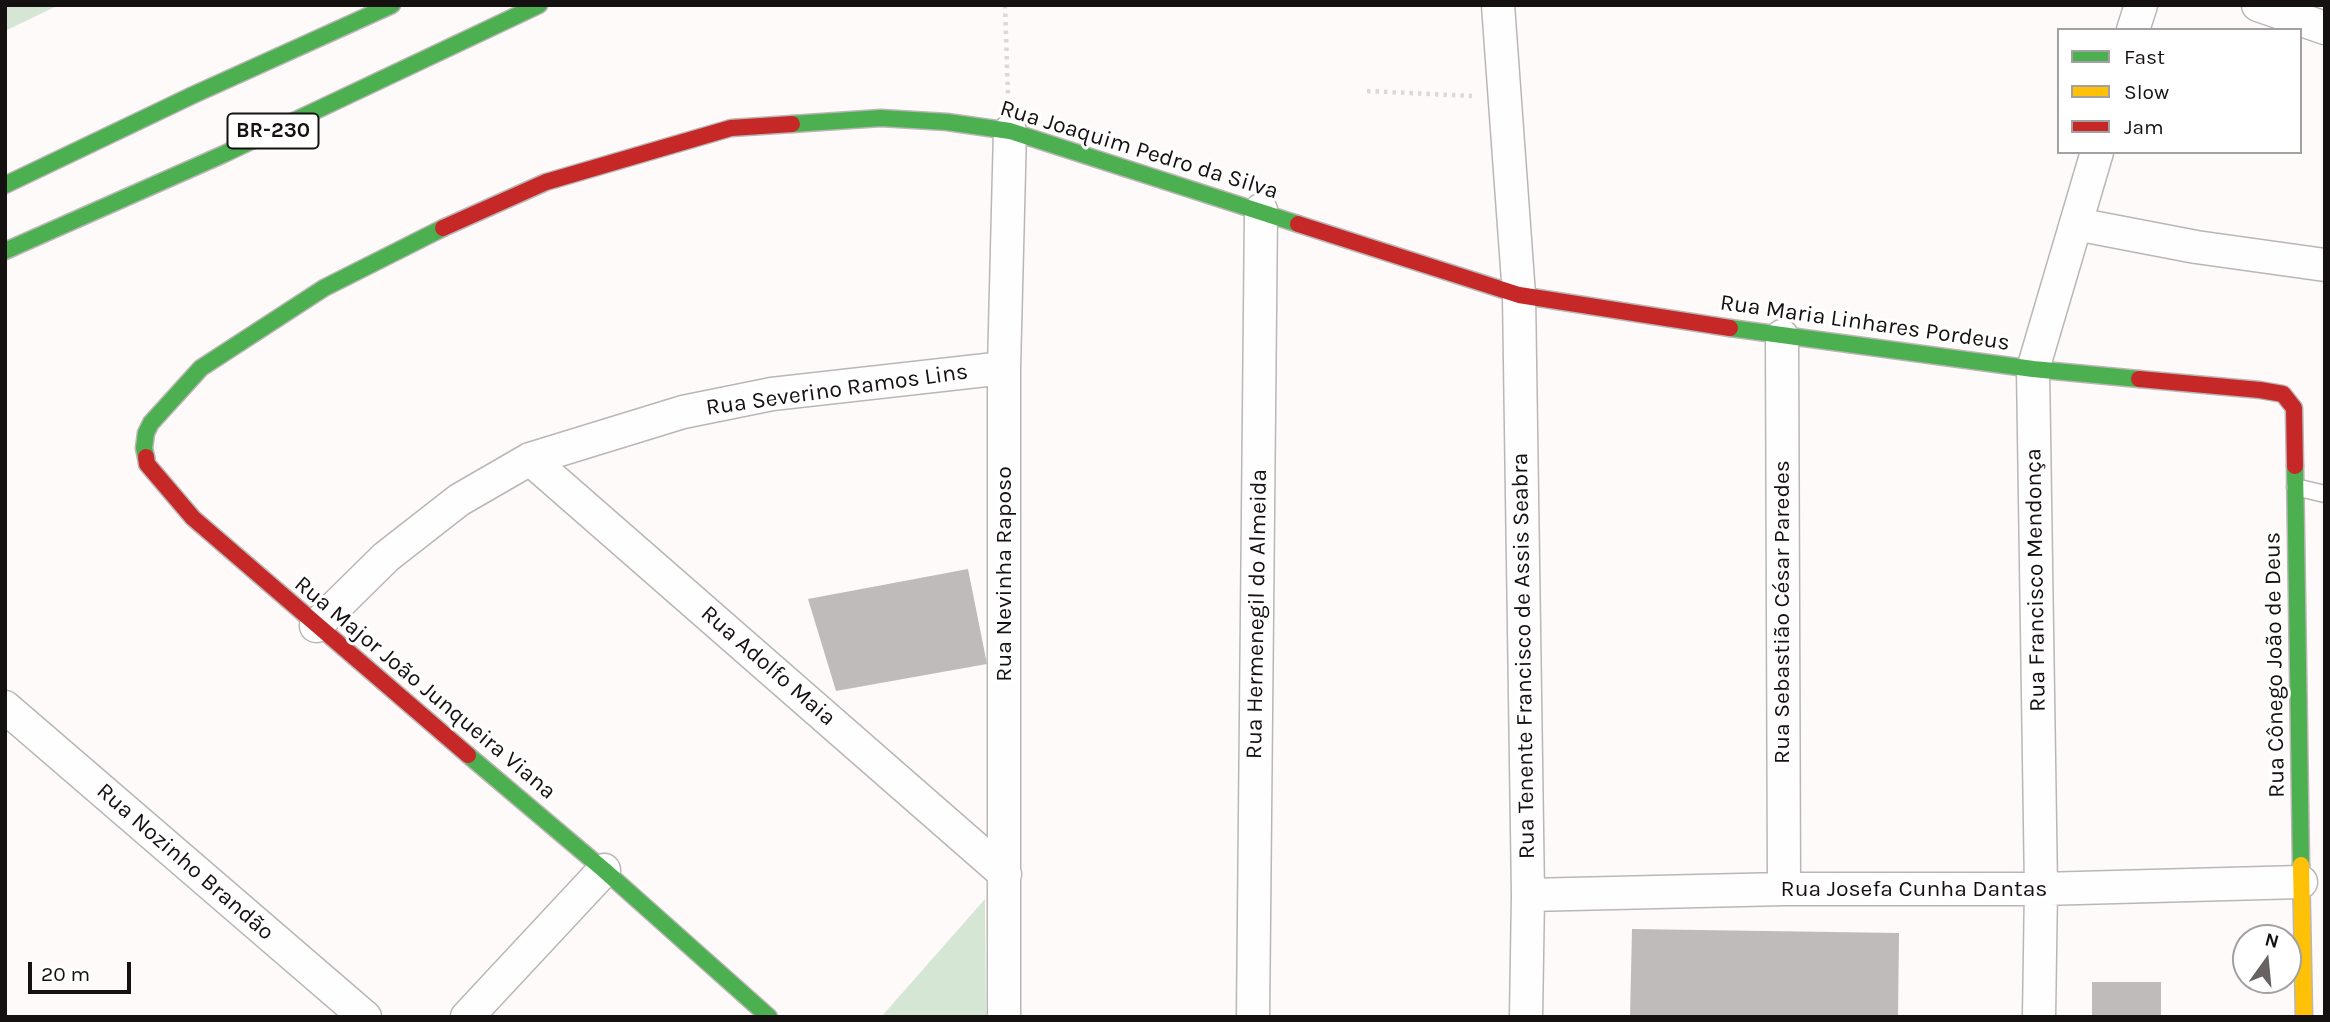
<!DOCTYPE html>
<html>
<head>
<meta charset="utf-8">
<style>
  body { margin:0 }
  #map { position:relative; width:2330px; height:1022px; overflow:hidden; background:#fefafa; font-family:Karla,sans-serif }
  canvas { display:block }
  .frame { position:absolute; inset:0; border:7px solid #161111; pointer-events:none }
  .legend { position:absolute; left:2057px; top:28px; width:245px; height:126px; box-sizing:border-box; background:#fff; border:2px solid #a2a0a0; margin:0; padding:9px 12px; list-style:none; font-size:21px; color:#161111 }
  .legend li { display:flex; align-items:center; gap:14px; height:35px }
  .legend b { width:35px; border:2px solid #a2a0a0 }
  .north { position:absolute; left:2232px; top:924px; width:70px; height:70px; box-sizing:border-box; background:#fff; border:2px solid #a2a0a0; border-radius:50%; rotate:15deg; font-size:19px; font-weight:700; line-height:28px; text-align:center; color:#161111 }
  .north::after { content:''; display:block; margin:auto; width:24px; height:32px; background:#676363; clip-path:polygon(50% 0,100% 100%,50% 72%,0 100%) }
  .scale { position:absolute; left:28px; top:962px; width:103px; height:32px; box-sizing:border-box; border:4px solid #161111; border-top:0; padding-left:9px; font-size:21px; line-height:24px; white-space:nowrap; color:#161111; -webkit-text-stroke:5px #fff; paint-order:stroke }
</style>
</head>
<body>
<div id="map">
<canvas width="2330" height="1022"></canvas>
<div class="frame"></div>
<ul class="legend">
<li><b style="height:9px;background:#4caf50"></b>Fast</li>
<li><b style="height:9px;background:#ffc107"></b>Slow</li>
<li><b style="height:9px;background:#c62828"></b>Jam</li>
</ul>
<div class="north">N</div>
<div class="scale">20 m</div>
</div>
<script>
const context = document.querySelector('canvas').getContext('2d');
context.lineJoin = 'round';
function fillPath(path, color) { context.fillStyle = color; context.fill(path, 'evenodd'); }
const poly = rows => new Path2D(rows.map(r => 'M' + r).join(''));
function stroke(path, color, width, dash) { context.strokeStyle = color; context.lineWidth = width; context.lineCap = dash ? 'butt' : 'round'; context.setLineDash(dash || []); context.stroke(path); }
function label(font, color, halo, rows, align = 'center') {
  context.font = font + ' Karla,sans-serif'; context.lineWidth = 6; context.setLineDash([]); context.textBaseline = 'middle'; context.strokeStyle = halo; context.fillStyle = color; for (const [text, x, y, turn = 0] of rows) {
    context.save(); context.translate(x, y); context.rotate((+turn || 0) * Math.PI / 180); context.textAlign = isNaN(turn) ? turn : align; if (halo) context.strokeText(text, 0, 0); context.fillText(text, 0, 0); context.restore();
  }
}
fillPath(poly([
  [5,5,59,5,5,31],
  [985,899,986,1017,881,1017]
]), '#d5e7d4');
fillPath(poly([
  [968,569,987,664,836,691,808,599],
  [1632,929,1899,933,1898,1017,1630,1017],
  [2092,982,2161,982,2161,1015,2092,1015]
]), '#bfbbbb');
const lane = poly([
  [2295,487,2325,494]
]);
const street = poly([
  [1498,5,1519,295,1528,895,1526,1017],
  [2258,5,2325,28],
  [2133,30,2141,5],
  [2076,224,2196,247,2325,265],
  [1782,336,1784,889],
  [530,459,1005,874],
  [316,626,386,557,459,500,530,459,683,412,772,394,1004,368],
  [5,707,365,1017],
  [1528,895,1784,889,2041,889,2301,882],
  [467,1017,604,870],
  [1004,1017,1004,368,1010,131],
  [1253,1017,1261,210],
  [2039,1017,2041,889,2033,369,2097,152]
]);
const fast = poly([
  [792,124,881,118,947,122,1010,131,1298,224],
  [5,185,193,95,392,5],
  [5,251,224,154,539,5],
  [1730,328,2033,369,2139,379],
  [146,457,144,448,146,433,151,423,201,368,324,288,443,228],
  [2295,466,2301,865],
  [468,755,604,870,769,1017]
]);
const slow = poly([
  [2301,865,2304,1017]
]);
const jam = poly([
  [1298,224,1519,295,1730,328],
  [443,228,546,182,731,128,792,124],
  [2139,379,2260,390,2283,394,2294,408,2295,466],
  [146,457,147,464,193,518,468,755]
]);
stroke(lane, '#bab6b6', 19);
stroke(street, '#bab6b6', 35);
stroke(fast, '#bab6b6', 19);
stroke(slow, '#bab6b6', 19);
stroke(jam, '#bab6b6', 19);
stroke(poly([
  [1005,5,1008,95],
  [1367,91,1472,96]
]), '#d9d9d9', 4.5, [3.5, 5]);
stroke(lane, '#fffefe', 16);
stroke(street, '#fffefe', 32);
stroke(fast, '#4caf50', 16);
stroke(slow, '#ffc107', 16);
stroke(jam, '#c62828', 16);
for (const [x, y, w] of [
  [273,131,91]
]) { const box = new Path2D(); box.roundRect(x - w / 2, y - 17.5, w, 35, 5); context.fillStyle = '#fff'; context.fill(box); stroke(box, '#161111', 2); }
label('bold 21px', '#161111', null, [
  ["BR-230",273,131]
]);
label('23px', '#161111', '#fff', [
  ["Rua Joaquim Pedro da Silva",1139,150,17],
  ["Rua Maria Linhares Pordeus",1865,323,8],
  ["Rua Severino Ramos Lins",837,390,-8],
  ["Rua Nevinha Raposo",1004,574,-90],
  ["Rua Francisco Mendonça",2036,580,-91],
  ["Rua Sebastião César Paredes",1782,612,-90],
  ["Rua Hermenegil do Almeida",1257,614,-89],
  ["Rua Tenente Francisco de Assis Seabra",1524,656,-91],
  ["Rua Cônego João de Deus",2275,665,-91],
  ["Rua Adolfo Maia",768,666,41],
  ["Rua Major João Junqueira Viana",425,688,40],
  ["Rua Nozinho Brandão",185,862,41],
  ["Rua Josefa Cunha Dantas",1914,889]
]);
</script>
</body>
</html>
